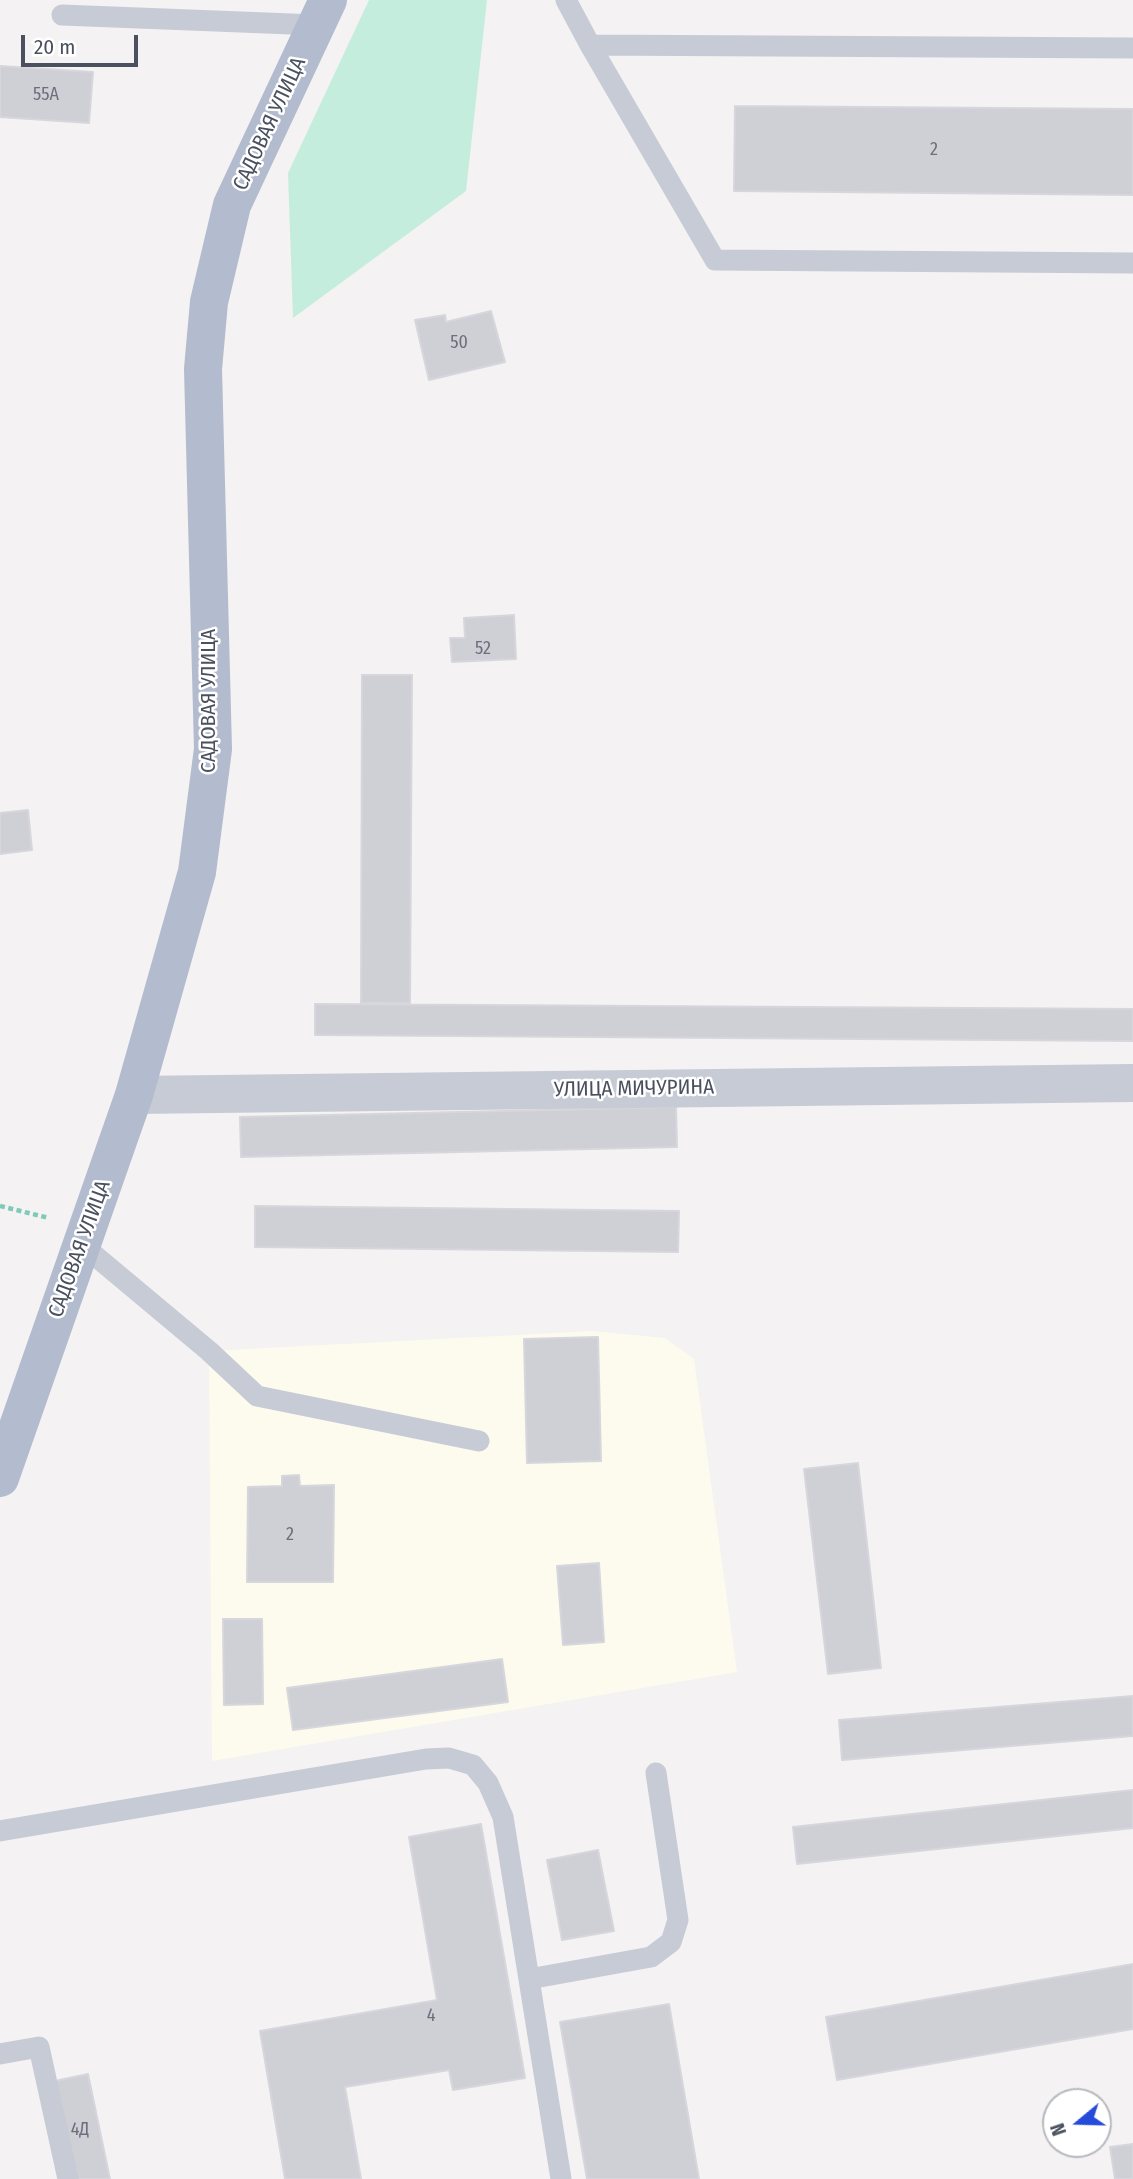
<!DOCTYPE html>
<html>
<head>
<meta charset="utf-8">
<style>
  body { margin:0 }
  #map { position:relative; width:1133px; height:2179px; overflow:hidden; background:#f4f2f2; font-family:"Fira Sans Condensed",sans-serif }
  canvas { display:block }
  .north { position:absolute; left:1042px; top:2088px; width:70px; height:70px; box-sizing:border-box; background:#fff; border:2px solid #b7b9bf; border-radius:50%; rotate:251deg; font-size:19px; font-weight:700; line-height:28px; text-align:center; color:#4a505e }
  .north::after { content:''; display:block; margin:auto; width:24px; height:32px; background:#254bda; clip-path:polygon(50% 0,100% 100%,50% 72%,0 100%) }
  .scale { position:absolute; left:21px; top:35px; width:117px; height:32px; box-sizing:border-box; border:4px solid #4a505e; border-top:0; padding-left:9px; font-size:21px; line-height:24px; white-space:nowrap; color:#4a505e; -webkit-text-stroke:5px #fff; paint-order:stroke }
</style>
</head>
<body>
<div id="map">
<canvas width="1133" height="2179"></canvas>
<div class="north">N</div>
<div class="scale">20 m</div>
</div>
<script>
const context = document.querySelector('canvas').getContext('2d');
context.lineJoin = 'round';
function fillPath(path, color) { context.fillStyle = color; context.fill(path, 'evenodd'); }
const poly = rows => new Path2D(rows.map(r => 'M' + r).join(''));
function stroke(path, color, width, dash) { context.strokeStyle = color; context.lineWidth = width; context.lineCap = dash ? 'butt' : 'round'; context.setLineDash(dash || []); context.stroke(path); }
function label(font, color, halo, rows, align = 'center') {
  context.font = font + ' "Fira Sans Condensed",sans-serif'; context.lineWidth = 5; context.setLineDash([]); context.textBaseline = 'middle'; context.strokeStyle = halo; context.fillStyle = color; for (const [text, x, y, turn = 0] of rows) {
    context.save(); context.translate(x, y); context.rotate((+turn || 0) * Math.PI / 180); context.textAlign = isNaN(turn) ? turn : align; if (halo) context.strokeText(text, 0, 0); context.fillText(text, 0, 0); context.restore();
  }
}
fillPath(poly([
  [592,1331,665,1338,694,1359,737,1672,212,1761,209,1351]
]), '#fcfbee');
fillPath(poly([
  [369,0,487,0,466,191,293,318,288,173]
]), '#c4eddd');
const building = poly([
  [0,66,93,72,89,123,0,117,0,66],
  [735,106,1133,109,1133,195,734,191,735,106],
  [491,311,505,362,429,380,415,320,445,315,446,322,491,311],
  [514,615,516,659,452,662,450,638,465,638,464,618,514,615],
  [362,675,412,675,410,1003,361,1003,362,675],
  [28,810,32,850,0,854,0,813,28,810],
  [315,1004,1133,1009,1133,1041,315,1035,315,1004],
  [676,1107,677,1147,241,1157,240,1117,676,1107],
  [255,1206,679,1211,678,1252,255,1247,255,1206],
  [598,1337,601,1461,527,1463,524,1339,598,1337],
  [858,1463,881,1668,828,1674,804,1469,858,1463],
  [299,1475,300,1486,334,1485,333,1582,247,1582,248,1487,282,1486,282,1476,299,1475],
  [599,1563,604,1642,563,1645,557,1566,599,1563],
  [223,1619,262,1619,263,1704,224,1705,223,1619],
  [502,1659,508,1702,293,1730,287,1688,502,1659],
  [1133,1696,1133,1736,842,1760,839,1720,1133,1696],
  [1133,1790,1133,1828,797,1864,793,1827,1133,1790],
  [481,1824,525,2078,453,2090,449,2070,345,2087,361,2179,285,2179,260,2031,437,2000,409,1837,481,1824],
  [598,1850,614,1931,562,1940,547,1860,598,1850],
  [1133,1964,1133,2029,837,2080,826,2017,1133,1964],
  [669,2004,699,2179,587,2179,560,2022,669,2004],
  [88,2074,110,2179,70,2179,50,2082,88,2074],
  [1133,2144,1133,2179,1115,2179,1110,2147,1133,2144]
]);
fillPath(building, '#cfd0d5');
stroke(building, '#d6d6dc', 2);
stroke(poly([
  [0,1206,49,1218]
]), '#7ecab6', 4.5, [5, 3.5]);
stroke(poly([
  [566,0,590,45,1133,48],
  [62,15,317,25],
  [590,45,715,260,1133,263],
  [81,1244,209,1351,257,1396,479,1441],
  [0,1831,426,1759,449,1758,473,1765,488,1783,503,1817,561,2179],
  [529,1979,651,1957,671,1942,678,1920,656,1773],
  [0,2054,39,2047,68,2179]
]), '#c6cbd5', 21);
stroke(poly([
  [134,1095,1133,1083]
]), '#c6cbd5', 38);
stroke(poly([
  [0,1478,134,1095,197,872,213,749,203,369,209,302,232,205,328,0]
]), '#b3bbce', 38);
label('18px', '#6b707c', null, [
  ["55А",46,95],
  ["2",934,150],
  ["50",459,343],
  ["52",483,649],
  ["2",290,1535],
  ["4",431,2016],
  ["4Д",80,2130]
]);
label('21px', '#4a505e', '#fff', [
  ["САДОВАЯ УЛИЦА",270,124,-65],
  ["САДОВАЯ УЛИЦА",209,701,-90],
  ["УЛИЦА МИЧУРИНА",634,1089,-1],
  ["САДОВАЯ УЛИЦА",80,1249,-70]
]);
</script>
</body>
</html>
